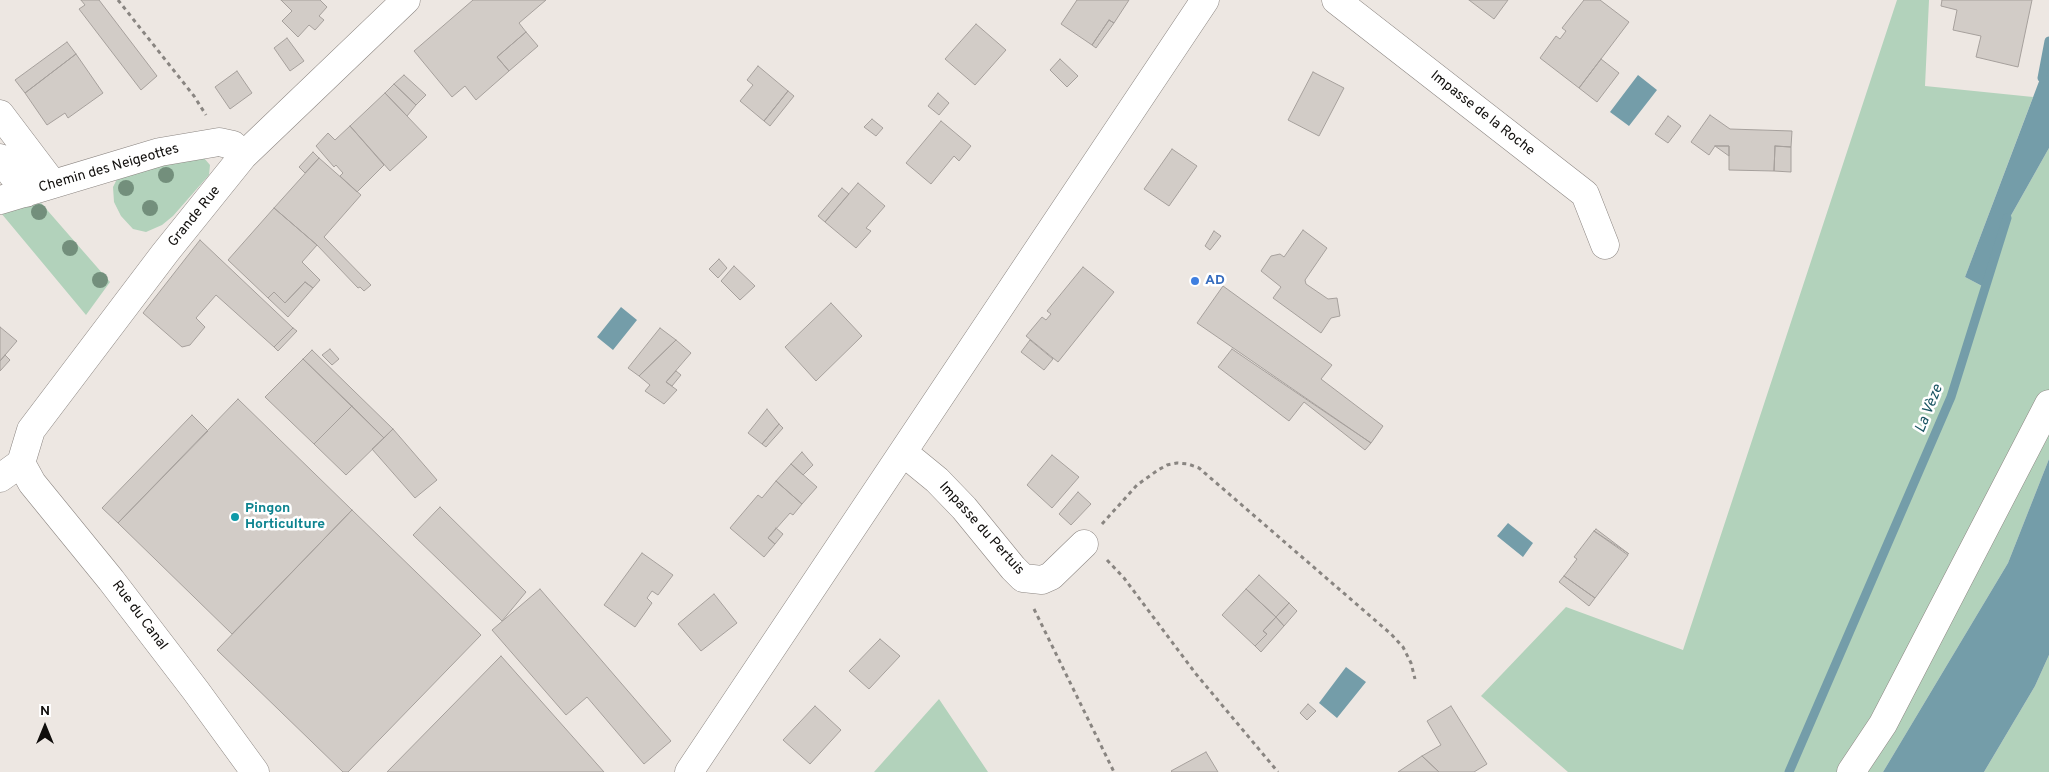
<!DOCTYPE html>
<html>
<head>
<meta charset="utf-8">
<style>
  body { margin:0 }
  #map { position:relative; width:2049px; height:772px; overflow:hidden; background:#ede7e2; font-family:Overpass,sans-serif }
  canvas { display:block }
  .north { position:absolute; left:20px; top:702px; width:50px; height:50px; -webkit-text-stroke:4px #fff; paint-order:stroke; rotate:0deg; font-size:14px; font-weight:700; line-height:20px; text-align:center; color:#100e0c }
  .north::after { content:''; display:block; margin:auto; width:18px; height:22px; background:#100e0c; clip-path:polygon(50% 0,100% 100%,50% 72%,0 100%) }
</style>
</head>
<body>
<div id="map">
<canvas width="2049" height="772"></canvas>
<div class="north">N</div>
</div>
<script>
const context = document.querySelector('canvas').getContext('2d');
context.lineJoin = 'round';
function fillPath(path, color) { context.fillStyle = color; context.fill(path, 'evenodd'); }
const poly = rows => new Path2D(rows.map(r => 'M' + r).join(''));
function stroke(path, color, width, dash) { context.strokeStyle = color; context.lineWidth = width; context.lineCap = dash ? 'butt' : 'round'; context.setLineDash(dash || []); context.stroke(path); }
function label(font, color, halo, rows, align = 'center') {
  context.font = font + ' Overpass,sans-serif'; context.lineWidth = 5; context.setLineDash([]); context.textBaseline = 'middle'; context.strokeStyle = halo; context.fillStyle = color; for (const [text, x, y, turn = 0] of rows) {
    context.save(); context.translate(x, y); context.rotate((+turn || 0) * Math.PI / 180); context.textAlign = isNaN(turn) ? turn : align; if (halo) context.strokeText(text, 0, 0); context.fillText(text, 0, 0); context.restore();
  }
}
fillPath(poly([
  [1897,0,1929,0,1925,86,2033,97,1965,277,1982,286,2000,235,2049,148,2049,459,2008,563,1883,772,1568,772,1481,696,1566,607,1683,650],
  [204,158,210,165,209,175,173,216,162,225,146,232,133,229,121,216,114,202,113,187,120,173],
  [41,203,110,282,86,315,1,213],
  [2049,655,2049,772,1984,772,2035,686],
  [939,699,988,772,874,772]
]), '#b2d2bb');
fillPath(poly([
  [2049,55,2049,148,2000,235,1982,286,1965,277],
  [1638,75,1657,90,1629,126,1610,112],
  [621,307,637,320,613,350,597,337],
  [2049,459,2049,655,2035,686,1984,772,1883,772,2008,563],
  [1508,523,1533,543,1523,557,1497,536],
  [1346,667,1366,682,1337,718,1319,703]
]), '#749da9');
stroke(poly([
  [2042,78,2049,41],
  [1789,772,1951,397,2007,218]
]), '#749da9', 9);
const building = poly([
  [81,0,99,0,157,76,141,90,79,9,85,5,81,0],
  [281,0,320,0,327,7,319,16,324,20,315,30,309,25,298,37,282,21,292,11,281,0],
  [473,0,546,0,519,23,526,32,497,57,509,71,476,100,465,86,452,97,414,51,473,0],
  [1077,0,1129,0,1114,23,1109,20,1092,45,1061,24,1077,0],
  [1469,0,1508,0,1494,19,1469,0],
  [1584,0,1600,0,1629,22,1579,88,1540,58,1556,36,1560,39,1566,31,1562,28,1584,0],
  [1942,0,2032,0,2018,67,1976,57,1981,36,1953,30,1957,10,1941,6,1942,0],
  [1109,20,1114,23,1096,48,1092,45,1109,20],
  [976,24,1006,50,975,85,945,59,976,24],
  [526,32,538,46,509,71,497,57,526,32],
  [287,38,304,61,290,71,274,48,287,38],
  [67,42,76,54,25,93,15,80,67,42],
  [76,54,103,93,68,118,65,113,47,125,25,93,76,54],
  [1060,59,1078,76,1067,87,1050,70,1060,59],
  [1601,59,1619,73,1597,102,1579,88,1601,59],
  [758,66,788,91,764,121,740,101,753,85,747,80,758,66],
  [237,71,252,93,230,109,215,87,237,71],
  [1313,72,1344,88,1319,136,1288,120,1313,72],
  [404,75,426,95,416,105,394,84,404,75],
  [394,84,416,105,407,116,385,93,394,84],
  [788,91,794,96,770,126,764,121,788,91],
  [385,93,427,137,390,171,350,126,385,93],
  [938,93,949,103,939,115,928,106,938,93],
  [1710,115,1730,129,1792,131,1791,147,1775,146,1774,171,1729,170,1729,146,1715,146,1709,155,1691,142,1710,115],
  [1668,116,1681,126,1668,143,1655,134,1668,116],
  [872,119,883,128,876,136,864,127,872,119],
  [941,121,971,146,959,161,954,156,931,184,906,163,941,121],
  [350,126,384,165,357,192,340,176,343,173,336,165,334,167,316,146,328,133,335,140,350,126],
  [1715,146,1729,146,1729,156,1715,146],
  [1775,146,1791,147,1791,172,1774,171,1775,146],
  [1172,149,1197,166,1169,206,1144,189,1172,149],
  [313,152,319,158,305,173,299,167,313,152],
  [319,158,361,195,324,237,371,285,364,291,360,287,358,288,317,245,274,208,319,158],
  [858,183,885,206,866,228,871,231,856,248,825,222,858,183],
  [842,188,849,194,825,222,818,216,842,188],
  [274,208,317,245,302,262,320,280,313,288,305,282,285,303,274,292,268,298,228,260,274,208],
  [1303,230,1327,248,1305,280,1306,284,1328,299,1337,298,1340,316,1331,318,1321,333,1273,298,1281,287,1261,271,1271,256,1280,254,1284,257,1303,230],
  [1214,231,1221,236,1210,250,1205,246,1214,231],
  [200,240,293,328,274,347,216,295,196,318,205,327,190,345,182,347,143,313,200,240],
  [719,259,727,268,718,278,709,269,719,259],
  [734,266,755,286,740,300,721,281,734,266],
  [1083,267,1114,292,1058,362,1026,336,1042,317,1046,320,1051,314,1047,311,1083,267],
  [305,282,313,288,288,317,268,298,274,292,285,303,305,282],
  [1223,286,1332,365,1321,379,1383,426,1371,443,1197,323,1223,286],
  [831,303,862,336,816,381,785,347,831,303],
  [0,327,17,341,0,361,0,327],
  [293,328,297,331,278,351,274,347,293,328],
  [660,328,676,340,639,376,628,368,660,328],
  [676,340,691,353,666,382,677,390,664,404,645,391,650,385,639,376,676,340],
  [1030,340,1053,359,1044,370,1021,352,1030,340],
  [330,349,339,359,332,365,322,355,330,349],
  [1232,349,1248,360,1371,443,1365,450,1304,402,1289,421,1218,367,1232,349],
  [312,350,393,429,384,438,303,359,312,350],
  [5,355,10,360,0,371,0,361,5,355],
  [303,359,352,406,314,444,265,397,303,359],
  [676,371,681,375,672,386,666,382,676,371],
  [238,399,352,510,232,634,118,523,238,399],
  [352,406,384,438,346,475,314,444,352,406],
  [767,409,779,424,762,444,748,433,767,409],
  [192,415,208,431,118,523,102,508,192,415],
  [779,424,783,428,766,447,762,444,779,424],
  [393,429,437,480,415,498,372,449,393,429],
  [802,452,813,465,803,475,791,464,802,452],
  [1052,455,1079,477,1052,508,1027,485,1052,455],
  [791,464,817,487,802,504,776,481,791,464],
  [776,481,802,504,793,515,790,513,768,538,775,544,764,557,730,528,758,495,762,498,776,481],
  [1078,492,1091,504,1071,525,1059,514,1078,492],
  [440,507,526,592,502,621,413,535,440,507],
  [352,510,481,635,348,772,343,772,217,650,352,510],
  [776,528,783,534,775,544,768,538,776,528],
  [1596,529,1629,554,1594,531,1596,529],
  [1594,531,1628,555,1595,598,1564,576,1577,559,1574,557,1594,531],
  [642,553,673,575,658,595,652,591,647,598,652,603,635,627,604,605,642,553],
  [1259,575,1289,603,1276,617,1246,589,1259,575],
  [1564,576,1595,598,1589,606,1559,582,1564,576],
  [540,589,671,741,644,764,587,697,566,715,492,630,540,589],
  [1246,589,1276,617,1263,631,1267,634,1255,646,1222,615,1246,589],
  [714,594,737,623,701,651,678,624,714,594],
  [1289,603,1297,611,1284,626,1276,617,1289,603],
  [1276,617,1284,626,1261,652,1255,646,1267,634,1263,631,1276,617],
  [880,639,900,656,869,689,849,671,880,639],
  [501,656,604,772,387,772,501,656],
  [1308,704,1316,711,1307,720,1300,713,1308,704],
  [815,706,841,730,810,764,783,740,815,706],
  [1451,706,1487,764,1474,772,1439,772,1422,756,1441,745,1427,721,1451,706],
  [1206,752,1218,772,1172,772,1171,771,1206,752],
  [1422,756,1439,772,1398,772,1422,756]
]);
fillPath(building, '#d2ccc7');
stroke(building, '#a6a09c', 1);
const minor = poly([
  [1336,0,1585,194,1605,245],
  [0,114,53,184],
  [0,158,26,193],
  [0,200,160,152,219,142,233,145,243,156],
  [904,453,937,480,964,508,1013,568,1023,578,1042,580,1051,576,1084,544],
  [21,463,31,430,165,253,243,156,406,0],
  [21,463,32,483,111,580,196,691,255,772],
  [0,478,21,463],
  [689,772,1205,0],
  [1851,772,1883,724,2049,404]
]);
stroke(minor, '#8c8682', 29);
stroke(poly([
  [118,0,194,96,206,115],
  [1102,524,1137,485,1158,470,1167,465,1177,463,1188,464,1199,468,1391,634,1403,647,1411,663,1415,679],
  [1107,560,1124,578,1196,674,1278,772],
  [1034,609,1114,772]
]), '#898581', 3, [4, 4]);
stroke(minor, '#fff', 28);
context.fillStyle = '#738f7c';
for (const [x, y] of [
  [166,175],
  [126,188],
  [150,208],
  [39,212],
  [70,248],
  [100,280]
]) { context.beginPath(); context.arc(x, y, 8, 0, 2 * Math.PI); context.fill(); }
for (const [x, y, r, color] of [
  [1195,281,5,"#3f7fe0"],
  [235,517,5,"#0f9aa8"]
]) { const dot = new Path2D(); dot.arc(x, y, r, 0, 2 * Math.PI); context.fillStyle = color; context.fill(dot); stroke(dot, '#fff', 2); }
label('14px', '#100e0c', '#fff', [
  ["Impasse de la Roche",1482,114,38],
  ["Chemin des Neigeottes",109,169,-16],
  ["Grande Rue",195,217,-51],
  ["Impasse du Pertuis",981,529,48],
  ["Rue du Canal",139,616,53]
]);
label('bold 14px', '#366cbe', '#fff', [
  ["AD",1205,281]
], 'left');
label('bold 14px', '#0d838f', '#fff', [
  ["Pingon",245,509],
  ["Horticulture",245,525]
], 'left');
label('italic 15px', '#1b5563', '#fff', [
  ["La Vèze",1930,409,-68]
]);
</script>
</body>
</html>
